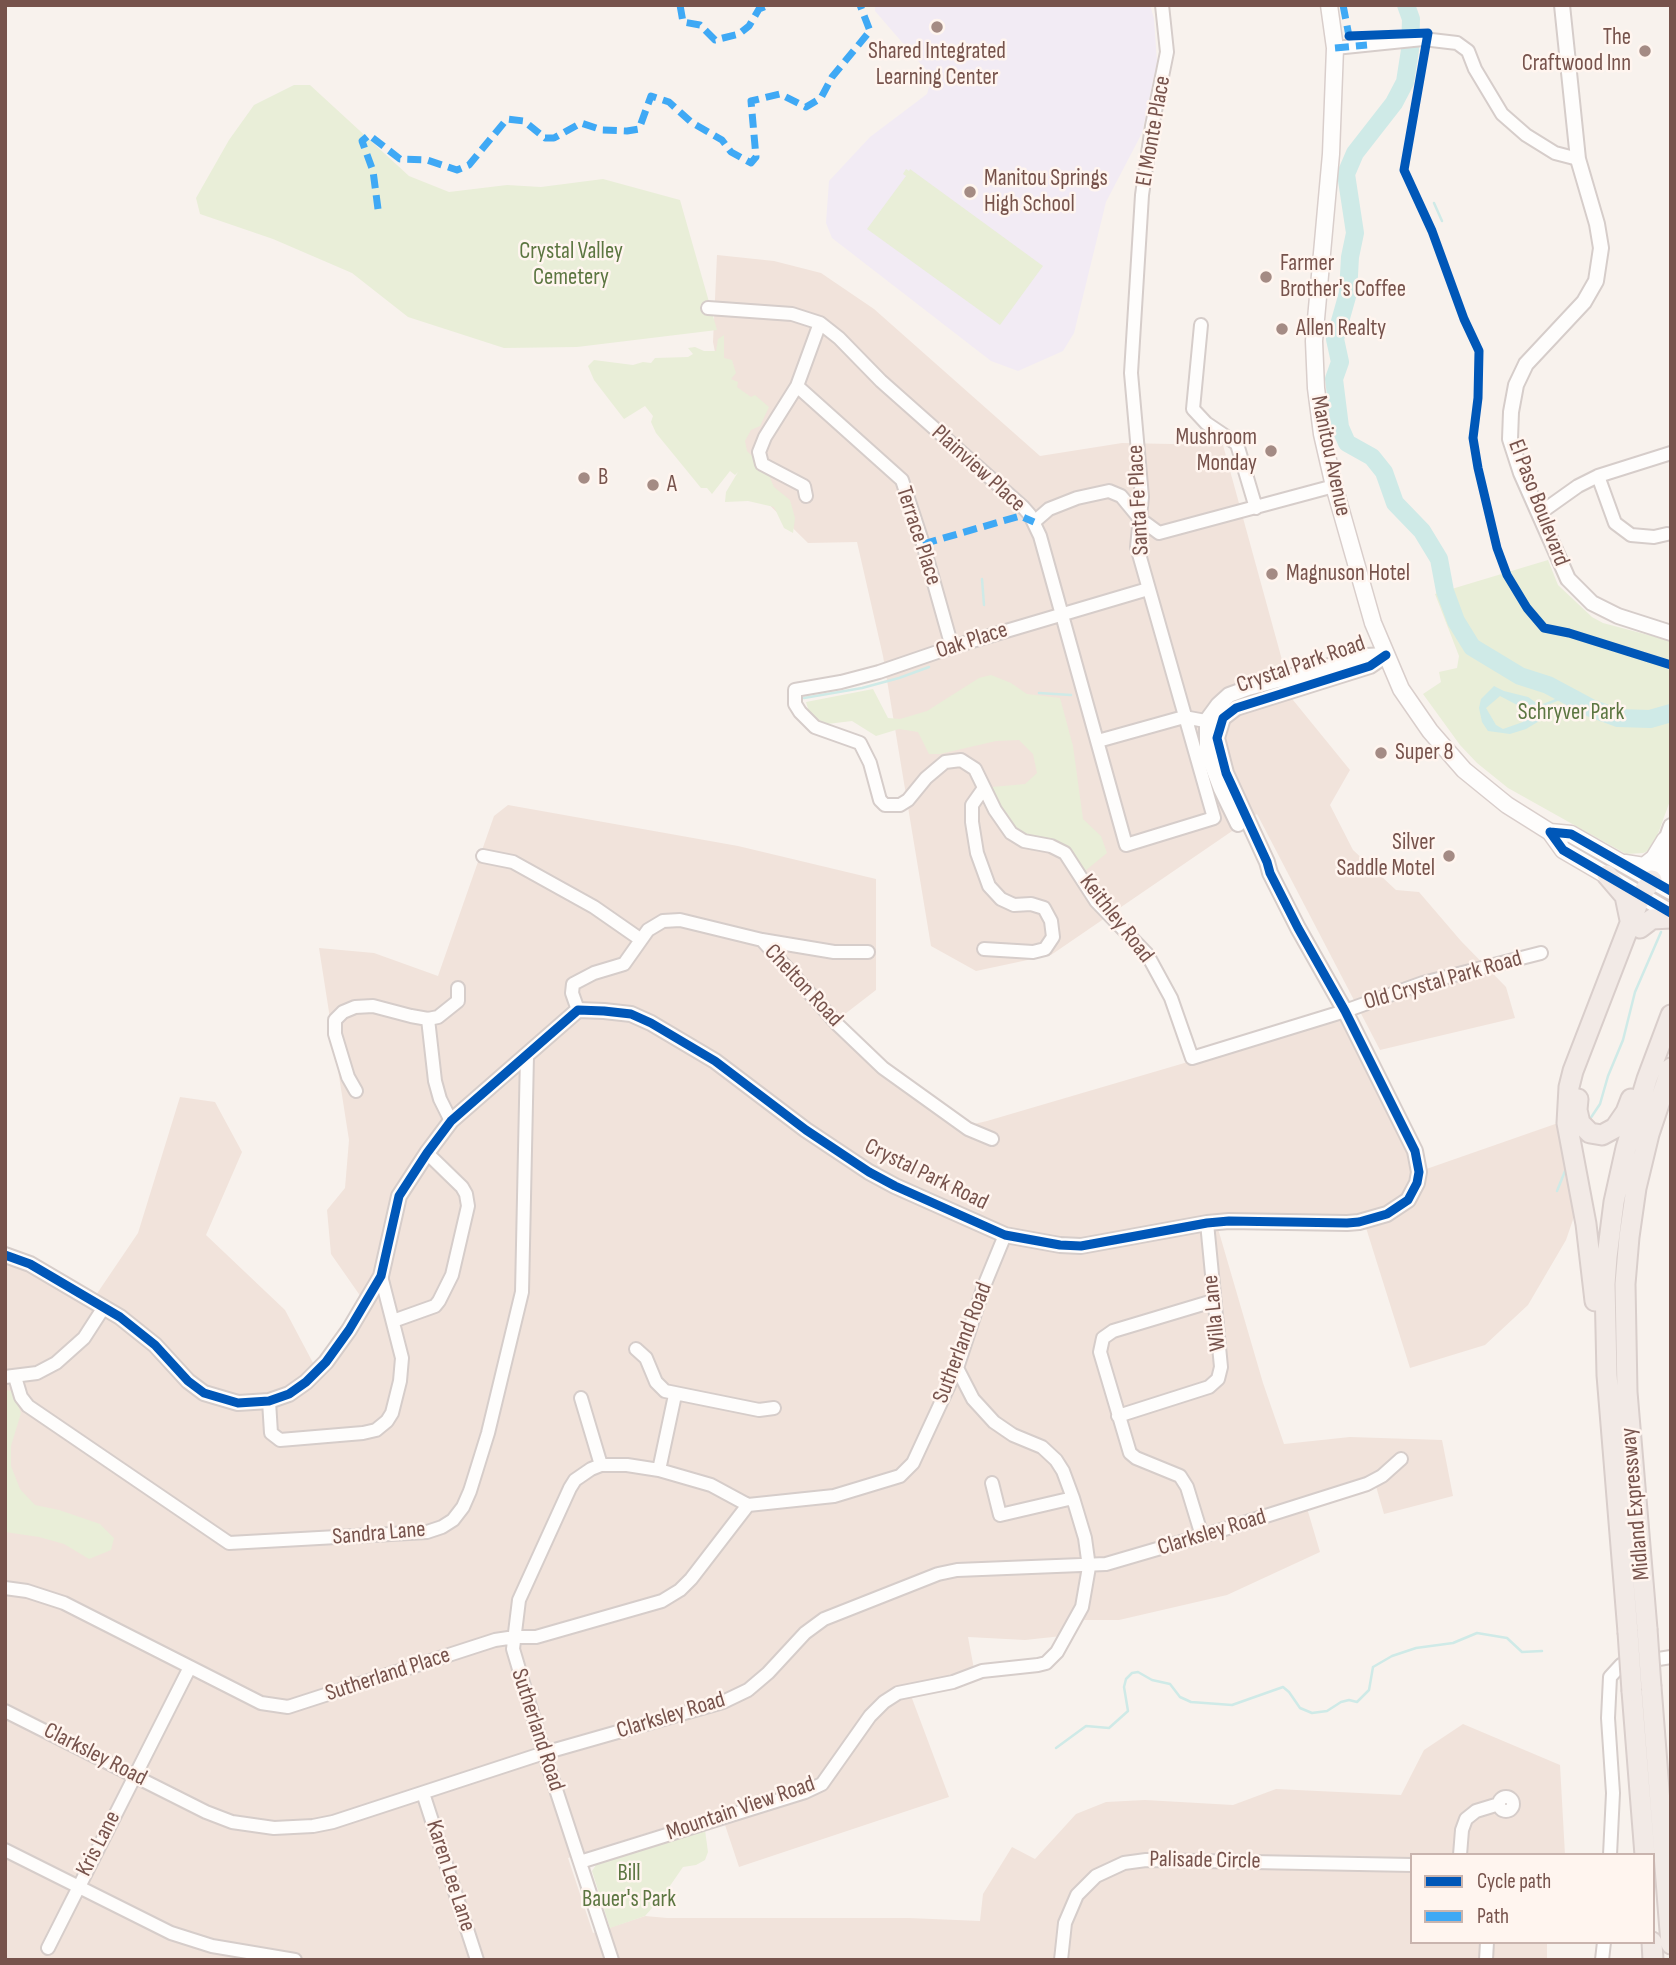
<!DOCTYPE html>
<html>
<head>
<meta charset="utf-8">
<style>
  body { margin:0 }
  #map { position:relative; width:1676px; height:1965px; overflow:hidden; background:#f8f2ed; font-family:"Sofia Sans Condensed",sans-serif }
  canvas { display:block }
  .frame { position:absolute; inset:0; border:7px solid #77534c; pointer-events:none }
  .legend { position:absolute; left:1410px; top:1853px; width:245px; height:91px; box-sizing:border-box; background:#fff5ef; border:2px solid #c9b4ae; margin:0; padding:9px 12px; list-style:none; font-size:21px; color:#77534c }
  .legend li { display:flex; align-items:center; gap:14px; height:35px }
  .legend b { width:35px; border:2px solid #c9b4ae }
</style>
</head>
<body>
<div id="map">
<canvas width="1676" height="1965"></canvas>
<div class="frame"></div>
<ul class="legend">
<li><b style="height:9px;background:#0057b8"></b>Cycle path</li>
<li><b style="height:9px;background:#3fa9f5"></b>Path</li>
</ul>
</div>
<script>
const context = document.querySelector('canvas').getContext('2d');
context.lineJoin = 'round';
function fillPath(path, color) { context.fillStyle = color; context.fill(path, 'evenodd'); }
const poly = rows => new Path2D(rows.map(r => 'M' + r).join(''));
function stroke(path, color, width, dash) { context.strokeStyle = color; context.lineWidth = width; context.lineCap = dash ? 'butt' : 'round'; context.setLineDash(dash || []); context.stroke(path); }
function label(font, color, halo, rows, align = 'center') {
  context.font = font + ' "Sofia Sans Condensed",sans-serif'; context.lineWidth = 5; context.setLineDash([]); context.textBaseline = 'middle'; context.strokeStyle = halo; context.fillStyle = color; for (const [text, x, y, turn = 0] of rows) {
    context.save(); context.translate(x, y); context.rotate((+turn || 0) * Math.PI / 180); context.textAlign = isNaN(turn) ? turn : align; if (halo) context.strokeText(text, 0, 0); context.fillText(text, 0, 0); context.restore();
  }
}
fillPath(poly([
  [717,255,774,261,821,273,874,309,1040,456,1122,443,1223,445,1293,700,1350,770,1330,805,1353,850,1396,890,1419,892,1461,941,1506,987,1515,1018,1380,1050,1257,814,1051,955,976,971,931,946,883,656,857,542,808,543,740,476,713,342],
  [508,805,738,846,876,879,876,990,832,1024,957,1128,987,1121,1341,1017,1405,1142,1410,1158,1412,1174,1561,1122,1577,1208,1566,1240,1528,1305,1485,1345,1410,1368,1362,1215,1214,1215,1263,1383,1284,1444,1350,1437,1442,1440,1453,1496,1384,1514,1373,1476,1304,1498,1320,1552,1227,1595,1119,1620,1072,1620,1062,1636,1025,1640,968,1637,974,1669,944,1679,907,1685,949,1797,739,1867,720,1810,568,1858,593,1933,645,1916,667,1918,909,1918,980,1921,983,1894,1012,1847,1035,1859,1076,1814,1106,1802,1145,1800,1233,1805,1276,1789,1401,1795,1424,1750,1463,1724,1560,1765,1565,1855,1412,1855,1412,1942,1547,1942,1547,1960,5,1960,5,1259,96,1295,138,1233,180,1097,215,1102,242,1152,206,1235,285,1310,320,1376,368,1307,331,1254,327,1210,345,1188,349,1140,319,948,374,953,438,976,494,816]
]), '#f1e3db');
fillPath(poly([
  [875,5,1150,5,1154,19,1157,62,1142,133,1106,202,1074,333,1063,351,1018,371,991,361,832,238,826,223,829,181,870,137,927,94,932,77,875,11]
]), '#f2ebf4');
fillPath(poly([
  [294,85,310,85,409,176,449,192,507,185,541,187,603,179,680,200,717,330,577,347,504,348,408,317,352,273,273,239,200,214,196,198,229,140,254,105],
  [906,169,909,171,910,169,1043,266,1000,325,867,229,906,176,903,174],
  [724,335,724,358,732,360,736,373,731,379,738,382,737,387,751,397,755,395,769,407,760,426,751,430,745,441,747,451,767,471,774,487,790,500,795,518,793,533,784,528,774,507,748,501,725,502,726,492,738,472,735,475,730,471,712,494,707,488,701,488,656,433,651,422,653,416,645,406,624,419,594,380,588,366,594,360,633,365,643,362,651,363,655,358,688,357,693,354,688,348,695,347,704,351,716,351,718,339],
  [1548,560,1558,585,1592,617,1603,623,1671,641,1671,798,1655,842,1651,850,1643,853,1626,854,1508,788,1477,763,1460,745,1423,694,1441,682,1439,672,1457,668,1459,656,1435,594],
  [991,675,1011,683,1027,694,1060,698,1073,746,1083,819,1101,836,1107,853,1085,871,1073,854,1057,845,1023,835,1009,822,992,787,1025,784,1037,773,1033,754,1019,740,996,741,940,754,929,754,918,732,899,729,876,736,852,721,819,725,809,712,806,702,873,689,888,718,900,719,927,711,979,678],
  [5,1390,12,1391,21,1413,11,1446,11,1466,20,1489,35,1505,59,1510,100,1524,114,1538,111,1550,89,1559,64,1544,39,1537,5,1532],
  [705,1830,708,1852,705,1860,696,1865,683,1867,663,1896,645,1916,610,1928,592,1871,596,1865]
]), '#e9eed8');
fillPath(poly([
  [1494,686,1504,691,1528,697,1538,704,1541,711,1541,720,1526,729,1510,734,1488,731,1482,722,1479,708,1481,699],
  [1500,696,1523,708,1523,722,1503,729,1496,725,1486,708]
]), '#cfeae7');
stroke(poly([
  [1434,203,1442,221],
  [982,579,984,605],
  [1039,693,1071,695],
  [804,698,862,688,899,678,929,667],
  [1539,707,1566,696],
  [1590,1119,1600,1104,1608,1076,1623,1040,1635,992,1661,932],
  [1557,1191,1565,1171],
  [1056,1748,1086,1726,1109,1728,1128,1711,1124,1687,1126,1679,1132,1673,1138,1672,1152,1680,1170,1684,1180,1697,1191,1702,1232,1705,1283,1687,1289,1692,1300,1708,1312,1713,1327,1711,1341,1702,1349,1700,1357,1702,1369,1690,1373,1667,1392,1656,1416,1648,1453,1643,1477,1633,1507,1638,1522,1652,1542,1651]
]), '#cfeae7', 2.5);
stroke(poly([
  [1406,5,1411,19,1410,50,1405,82,1394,103,1355,153,1346,174,1355,233,1350,257,1348,293,1335,339,1340,362,1334,379,1340,427,1347,443,1372,457,1384,472,1395,503,1422,531,1439,559,1445,591,1456,621,1472,647,1520,676,1548,685,1591,708,1618,718,1650,719,1671,713]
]), '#cfeae7', 18);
const minor = poly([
  [1335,48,1423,39,1457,43,1468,51,1475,69,1502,114,1526,135,1555,153,1578,159],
  [708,308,792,314,820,323,839,338,881,381,1023,507,1030,515,1040,536,1126,845,1214,818,1137,547,1142,497,1131,373,1142,195,1152,126,1167,52,1162,5],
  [1201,325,1193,409,1206,423,1237,444,1256,508],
  [797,386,902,480,923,544,952,647],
  [1598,476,1615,523,1631,535,1654,537,1667,534],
  [806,496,804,486,762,464,759,452,765,437,797,386,820,323],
  [1540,513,1578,486,1598,476,1671,453],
  [1034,522,1049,509,1077,498,1109,491,1121,496,1140,519,1159,533,1334,486],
  [1148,589,952,647,879,672,841,682,795,690,795,704,800,712,815,727,860,743,870,763,880,800,885,805,900,805,908,800,926,778,945,762,961,760,975,769,995,810,1011,833,1024,841,1051,846,1065,853,1096,901,1147,954,1171,998,1192,1058,1345,1011,1423,983,1541,953],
  [1098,741,1184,717,1216,723],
  [984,788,972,805,972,822,977,853,989,886,1001,899,1014,905,1031,904,1044,908,1051,921,1053,937,1045,949,1033,952,984,949],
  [483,856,513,862,594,907,640,939],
  [762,940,834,952,868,952],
  [578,1010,572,993,573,984,594,973,624,964,648,930,663,921,680,920,762,940,838,1025,883,1068,968,1129,992,1139],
  [428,1019,435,1081,440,1099,451,1121],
  [356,1091,348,1077,335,1034,335,1020,343,1012,355,1007,373,1006,411,1016,428,1019,438,1017,458,1001,458,988],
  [393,1321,435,1306,439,1301,452,1275,468,1206,466,1194,462,1187,427,1153],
  [636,1349,646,1358,656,1382,665,1391,759,1410,774,1408],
  [5,1377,37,1373,56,1363,84,1338,104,1307],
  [15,1377,21,1397,28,1406,229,1543,427,1532,442,1527,453,1520,463,1507,470,1491,488,1433,522,1292,527,1055],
  [581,1398,601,1465],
  [269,1401,271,1433,280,1440,363,1433,376,1430,387,1421,392,1413,400,1381,402,1358,381,1276],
  [1118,1416,1209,1387,1218,1379,1221,1367,1207,1223],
  [659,1470,675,1395],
  [992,1483,1000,1515,1073,1498],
  [1202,1536,1187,1487,1180,1476,1136,1458,1130,1453,1100,1352,1103,1338,1113,1331,1213,1301],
  [5,1588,27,1591,64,1603,261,1703,288,1707,495,1640,515,1637,536,1637,662,1601,680,1590,691,1579,748,1505],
  [5,1711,206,1812,232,1822,274,1828,313,1826,333,1822,544,1753,723,1702,748,1690,768,1673,805,1633,824,1619,938,1574,957,1570,1106,1564,1212,1533,1367,1484,1382,1476,1401,1459],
  [423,1793,477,1960],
  '1499 1804a7 7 0 1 1 14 0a7 7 0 1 1-14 0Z',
  [5,1850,171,1933,212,1946,295,1960],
  [1460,1855,1462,1830,1466,1819,1476,1811,1499,1804],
  [1610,1855,1613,1793,1608,1718,1610,1677,1621,1665,1671,1657],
  [580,1862,805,1792,822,1784,870,1716,884,1702,898,1693,953,1682,982,1671,1038,1665,1046,1663,1057,1652,1082,1607,1089,1567,1085,1538,1073,1498,1063,1471,1056,1460,1042,1447,1013,1435,994,1422,973,1399,957,1368],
  [48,1948,190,1667],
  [612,1960,544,1753,513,1649,519,1600,570,1488,575,1480,591,1469,601,1465,627,1465,659,1470,711,1485,748,1505,834,1496,900,1476,913,1463,957,1368,984,1286,1005,1235],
  [1061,1960,1065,1923,1077,1895,1096,1876,1124,1863,1146,1860,1412,1865],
  [1486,1960,1487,1942],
  [1602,1960,1604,1942]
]);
const tertiary = poly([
  [1562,5,1578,159,1597,224,1601,248,1596,281,1584,302,1526,364,1516,385,1511,412,1510,439,1521,473,1568,579,1592,603,1618,616,1671,633],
  [1238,824,1221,789,1207,752,1207,720,1218,705,1229,695,1248,688,1367,656,1384,655],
  [1652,880,1671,826],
  [5,1255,30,1264,120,1317,155,1345,188,1381,204,1393,238,1403,269,1401,289,1394,306,1382,326,1362,349,1330,381,1276,399,1196,427,1153,451,1121,578,1010,604,1011,631,1014,651,1023,715,1061,806,1130,869,1172,895,1186,1005,1235,1060,1245,1081,1246,1207,1223,1229,1221,1347,1223,1359,1222,1387,1214,1408,1200,1417,1183,1419,1172,1415,1151,1345,1011,1298,928,1270,873,1267,862,1226,773,1217,738,1223,718,1236,708,1370,666,1386,655]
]);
const secondary = poly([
  [1329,5,1335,48,1331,154,1314,341,1316,388,1322,434,1334,486,1373,623,1401,689,1430,731,1464,770,1507,805,1550,832,1563,850,1671,913],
  [1550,832,1571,834,1671,891],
  [1665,843,1663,860,1671,881],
  [1625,863,1644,866,1654,858,1665,840]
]);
const trunk = poly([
  [1607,875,1625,896,1630,920],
  [1640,928,1652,919,1671,918],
  [1578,1099,1577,1110,1580,1123,1590,1133,1602,1135,1615,1128,1626,1112,1631,1099],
  [1595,1301,1586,1224,1567,1123,1569,1087,1573,1071,1641,895,1652,880],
  [1647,1629,1627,1392,1625,1284,1629,1237,1636,1188,1649,1134,1671,1068],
  [1628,1632,1607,1375,1605,1284,1607,1257,1614,1202,1626,1148,1647,1079,1671,1015],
  [1651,1687,1671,1944],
  [1632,1691,1645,1855],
  [1652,1942,1653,1960]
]);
stroke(minor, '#d6cdca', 16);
stroke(tertiary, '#d6cdca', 18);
stroke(secondary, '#d9cecb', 19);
stroke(trunk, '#d9cecb', 23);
stroke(minor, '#fefdfc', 12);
stroke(tertiary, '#fefdfc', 14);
stroke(secondary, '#fefdfc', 16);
stroke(trunk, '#f2eae6', 19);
const trunkBridge = poly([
  [1647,1629,1651,1687],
  [1628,1632,1632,1691]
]);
stroke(trunkBridge, '#d9cecb', 23, []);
stroke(trunkBridge, '#f2eae6', 19);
stroke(poly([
  [680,5,683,22,700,25,715,40,739,34,749,26,759,9,769,5],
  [1343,5,1349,36,1353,35],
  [1335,48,1367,45],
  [378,209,373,171,362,141,369,135,400,159,427,160,457,170,469,165,507,119,524,121,545,138,554,138,581,123,602,130,627,131,639,129,651,96,669,102,691,122,722,140,731,152,751,163,756,157,751,101,780,94,806,107,821,98,832,77,870,31,860,5],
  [923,544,1020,516,1034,522]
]), '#3fa9f5', 7, [14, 7]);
stroke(poly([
  [1349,36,1428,33,1404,170,1432,231,1464,319,1479,351,1478,398,1473,438,1478,468,1497,548,1507,575,1527,608,1544,628,1569,633,1671,665],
  [1550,832,1563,850,1671,913],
  [1550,832,1571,834,1671,891],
  [5,1255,30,1264,120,1317,155,1345,188,1381,204,1393,238,1403,269,1401,289,1394,306,1382,326,1362,349,1330,381,1276,399,1196,427,1153,451,1121,578,1010,604,1011,631,1014,651,1023,715,1061,806,1130,869,1172,895,1186,1005,1235,1060,1245,1081,1246,1207,1223,1229,1221,1347,1223,1359,1222,1387,1214,1408,1200,1417,1183,1419,1172,1415,1151,1345,1011,1298,928,1270,873,1267,862,1226,773,1217,738,1223,718,1236,708,1370,666,1386,655]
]), '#0057b8', 9);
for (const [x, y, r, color] of [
  [937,27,7,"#a48b84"],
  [1645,51,7,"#a48b84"],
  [970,192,7,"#a48b84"],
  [1266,277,7,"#a48b84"],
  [1282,329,7,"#a48b84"],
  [1271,451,7,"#a48b84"],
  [584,478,7,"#a48b84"],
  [653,485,7,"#a48b84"],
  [1272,574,7,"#a48b84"],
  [1381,753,7,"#a48b84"],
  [1449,856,7,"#a48b84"]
]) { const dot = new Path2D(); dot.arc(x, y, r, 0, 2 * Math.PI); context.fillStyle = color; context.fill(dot); stroke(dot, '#fff5ef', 2.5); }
label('23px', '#77534c', '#fff5ef', [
  ["The",1631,38,"right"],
  ["Craftwood Inn",1631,64,"right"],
  ["Shared Integrated",937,52,"center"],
  ["Learning Center",937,78,"center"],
  ["Manitou Springs",984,179],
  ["High School",984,205],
  ["Farmer",1280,264],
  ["Brother's Coffee",1280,290],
  ["Allen Realty",1296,329],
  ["Mushroom",1257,438,"right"],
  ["Monday",1257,464,"right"],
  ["B",598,478],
  ["A",667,485],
  ["Magnuson Hotel",1286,574],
  ["Super 8",1395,753],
  ["Silver",1435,843,"right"],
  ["Saddle Motel",1435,869,"right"]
], 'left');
label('23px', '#77534c', '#fff5ef', [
  ["El Monte Place",1154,131,-80],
  ["Manitou Avenue",1330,456,78],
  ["Plainview Place",978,469,42],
  ["Santa Fe Place",1139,500,-93],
  ["El Paso Boulevard",1538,503,69],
  ["Terrace Place",918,536,72],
  ["Oak Place",972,641,-18],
  ["Crystal Park Road",1301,665,-19],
  ["Keithley Road",1116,919,52],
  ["Old Crystal Park Road",1443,981,-16],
  ["Chelton Road",803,986,47],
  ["Crystal Park Road",926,1175,26],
  ["Willa Lane",1215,1313,-96],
  ["Sutherland Road",963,1343,-69],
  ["Midland Expressway",1636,1504,-95],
  ["Clarksley Road",1212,1533,-17],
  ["Sandra Lane",379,1534,-5],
  ["Sutherland Place",388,1675,-18],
  ["Clarksley Road",671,1716,-17],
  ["Sutherland Road",537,1730,72],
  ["Clarksley Road",95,1755,27],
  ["Mountain View Road",741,1809,-19],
  ["Kris Lane",99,1844,-63],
  ["Palisade Circle",1205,1861,1],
  ["Karen Lee Lane",450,1876,72]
]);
label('23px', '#5c7641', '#fff5ef', [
  ["Crystal Valley",571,252],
  ["Cemetery",571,278],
  ["Schryver Park",1571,713],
  ["Bill",629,1874],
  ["Bauer's Park",629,1900]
]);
</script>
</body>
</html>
